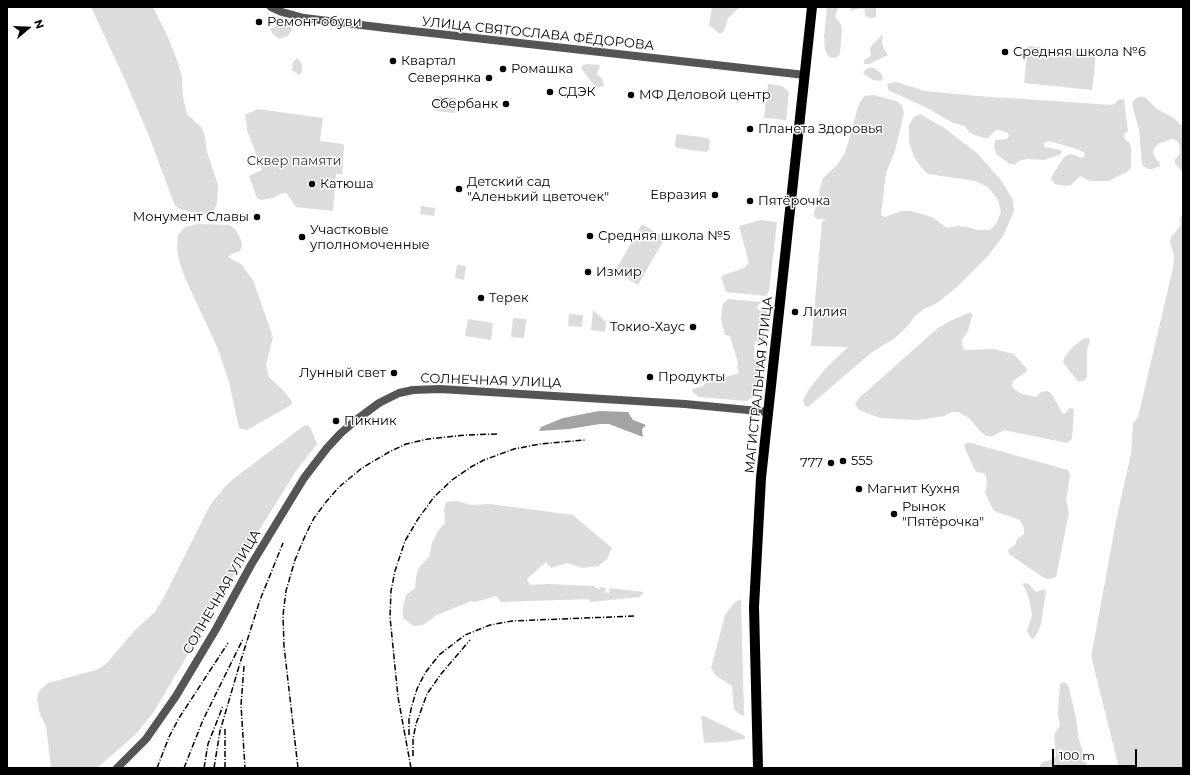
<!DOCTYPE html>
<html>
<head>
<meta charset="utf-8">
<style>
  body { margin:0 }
  #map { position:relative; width:1190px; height:775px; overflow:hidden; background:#fff; font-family:Montserrat,sans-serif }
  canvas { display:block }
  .frame { position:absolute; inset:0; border:8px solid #000; pointer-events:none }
  .north { position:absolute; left:8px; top:8px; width:40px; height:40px; -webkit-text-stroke:3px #fff; paint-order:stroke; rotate:71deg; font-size:11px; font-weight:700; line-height:16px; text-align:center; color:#000 }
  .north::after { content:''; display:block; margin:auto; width:14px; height:18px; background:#000; clip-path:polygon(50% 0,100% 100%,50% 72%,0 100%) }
  .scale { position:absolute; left:1052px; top:749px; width:85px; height:18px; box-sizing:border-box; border:2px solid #000; border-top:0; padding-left:5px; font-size:12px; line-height:14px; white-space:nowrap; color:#000; -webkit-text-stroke:3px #fff; paint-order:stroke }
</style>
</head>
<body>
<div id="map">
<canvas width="1190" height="775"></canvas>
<div class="frame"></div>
<div class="north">N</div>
<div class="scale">100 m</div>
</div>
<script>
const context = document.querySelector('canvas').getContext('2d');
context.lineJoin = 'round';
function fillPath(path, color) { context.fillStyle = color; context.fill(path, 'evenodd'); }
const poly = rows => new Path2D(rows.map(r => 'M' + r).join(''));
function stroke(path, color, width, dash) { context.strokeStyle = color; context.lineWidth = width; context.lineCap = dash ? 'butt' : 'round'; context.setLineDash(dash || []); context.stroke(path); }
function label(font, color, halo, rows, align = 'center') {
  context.font = font + ' Montserrat,sans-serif'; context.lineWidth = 3; context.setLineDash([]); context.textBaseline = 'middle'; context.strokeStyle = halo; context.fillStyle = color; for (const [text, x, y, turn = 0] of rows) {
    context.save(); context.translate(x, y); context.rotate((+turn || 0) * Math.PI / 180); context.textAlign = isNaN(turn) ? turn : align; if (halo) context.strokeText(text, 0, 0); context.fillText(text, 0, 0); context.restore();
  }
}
fillPath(poly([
  [91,7,153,7,168,37,178,63,182,78,183,97,187,114,202,128,205,137,207,152,218,185,217,204,214,210,207,214,198,213,183,210,175,206,149,136,125,80],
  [712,7,740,7,728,18,724,31,720,34,709,25],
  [827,7,838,7,835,17,840,23,842,29,840,53,838,56,835,58,829,57,825,50,824,37],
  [851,7,876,7,876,17,871,18,865,16,865,10,862,8,850,11],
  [278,17,293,20,293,27,288,36,279,39,272,33,270,29,278,25,272,20],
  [883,34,882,42,884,49,888,55,869,64,864,64,864,60,871,56,870,49,872,45],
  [1028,46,1096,53,1092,90,1024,83],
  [297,58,302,64,302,72,299,75,292,70,293,62],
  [588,64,600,65,597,74,602,78,604,86,596,88,581,68,583,65],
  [868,68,874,68,881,73,883,78,881,81,873,80,864,74,863,72],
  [896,82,925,91,977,96,1113,105,1118,100,1124,99,1128,131,1124,135,1125,140,1129,142,1131,147,1131,168,1127,172,1108,181,1090,181,1080,176,1071,185,1065,186,1055,184,1051,179,1052,176,1064,157,1070,154,1075,155,1081,158,1084,157,1085,154,1083,152,1077,149,1049,141,1044,143,1044,147,1061,150,1062,152,1061,154,1044,160,1029,159,1021,160,1015,164,1010,164,997,155,994,148,995,140,1007,139,1009,136,1008,133,999,130,996,130,988,138,984,138,972,134,968,131,965,126,953,123,927,108,890,91,888,89,887,84],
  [768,84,782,86,789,92,786,120,764,118],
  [874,95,896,101,902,105,904,113,895,151,886,173,881,215,885,217,901,211,911,211,932,217,947,228,957,226,967,227,977,230,990,230,996,224,1001,212,998,200,988,187,975,181,928,174,921,167,914,157,909,141,909,125,914,117,920,114,943,127,977,153,1001,180,1013,200,1014,211,1003,236,988,256,957,287,937,303,924,309,915,316,908,326,895,338,872,352,808,407,805,406,803,400,809,389,825,369,848,347,811,346,822,222,825,219,817,219,814,216,814,211,820,202,819,192,823,178,836,166,845,153,859,104,864,96],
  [437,96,456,98,455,113,436,111],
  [1138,97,1144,97,1147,99,1157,109,1174,118,1183,127,1183,172,1175,164,1175,159,1179,155,1180,149,1179,144,1176,140,1172,139,1160,143,1156,146,1153,151,1154,156,1160,164,1160,166,1152,169,1149,169,1143,166,1142,164,1139,129,1132,105,1133,101],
  [258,109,323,118,320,141,343,144,344,146,342,174,336,174,333,211,296,207,286,193,282,193,273,198,261,200,257,198,249,176,262,170,247,130,247,127,245,115],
  [678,134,708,138,710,141,709,150,706,152,677,148,675,146,676,136],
  [421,206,435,208,434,216,420,214],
  [1183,211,1183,768,1119,768,1092,660,1092,652,1117,516,1131,454,1133,423,1138,417,1173,268,1174,255,1170,242,1171,237,1181,225,1180,219],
  [760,220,777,222,769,291,766,296,726,292,721,276,744,268,749,263,739,226],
  [198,224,230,225,236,230,241,240,242,246,240,251,230,255,228,257,241,264,253,280,273,337,266,365,269,377,282,389,292,401,291,405,247,430,239,428,229,382,218,349,185,278,179,260,177,249,178,235,185,227],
  [642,224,665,238,638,285,615,271],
  [457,265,466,266,464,280,455,278],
  [728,299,761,302,756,308,761,311,767,311,764,341,755,341,754,359,760,359,758,394,747,401,699,397,692,392,693,389,703,386,704,384,739,373,737,367,738,363,730,336,725,335,721,320,723,304],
  [593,310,606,322,605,332,591,330],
  [971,312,972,316,968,331,962,340,962,346,965,350,994,349,1014,354,1027,369,1026,372,1013,381,1012,386,1015,390,1023,394,1036,397,1041,392,1047,391,1051,393,1063,414,1067,412,1069,408,1074,409,1072,439,1067,443,1004,430,993,436,986,436,980,431,969,418,958,412,952,412,944,416,919,420,880,418,859,410,855,404,859,398,938,328,950,321],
  [569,314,583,315,582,327,568,326],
  [513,318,526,319,524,338,511,337],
  [468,319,493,323,491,340,465,336],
  [1089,338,1090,342,1087,349,1087,376,1085,380,1079,382,1070,372,1063,362,1065,356,1074,346,1083,339],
  [305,425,309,426,311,429,317,444,296,471,247,550,222,597,153,713,135,735,97,768,51,768,46,726,40,714,37,699,39,691,48,683,96,670,106,664,135,630,155,612,164,597,210,505,224,488,233,479],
  [966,443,971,443,1068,470,1070,476,1066,500,1069,513,1056,577,1049,579,1044,578,1009,554,1008,550,1015,545,1017,539,1024,534,1024,528,1020,520,994,511,990,504,985,492,987,484,986,476,983,473,977,472,974,469,964,446],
  [458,501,470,505,490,504,573,515,612,548,607,559,598,566,582,568,567,563,551,568,546,562,527,579,530,585,548,584,594,586,596,588,600,589,600,587,606,588,605,592,609,593,610,588,644,592,640,597,590,602,589,599,501,602,496,596,475,602,471,601,437,615,423,625,414,626,403,618,403,607,406,595,415,588,416,577,419,567,429,557,432,543,438,531,445,523,444,510,446,502],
  [1023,583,1029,584,1036,592,1044,589,1046,592,1041,624,1038,632,1033,639,1031,638,1027,631,1032,615,1028,595,1023,585],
  [741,599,744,714,744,716,739,714,734,709,732,686,716,676,711,668,725,615,734,603],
  [1064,682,1068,685,1070,692,1076,718,1078,736,1088,768,1040,768,1040,765,1043,762,1053,759,1056,756,1054,735,1060,725,1058,713,1060,684],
  [701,716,704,716,745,736,745,739,723,742,704,743]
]), '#dcdcdc');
fillPath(poly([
  [599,411,628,412,633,420,646,425,642,429,643,437,609,424,600,424,569,429,539,431,541,427,563,418]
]), '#a3a3a3');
stroke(poly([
  [271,7,282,12,304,18,386,28,805,75],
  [117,768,146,739,176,696,216,629,251,565,304,478,327,448,341,433,356,420,379,403,399,393,413,390,440,389,685,404,769,412]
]), '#555', 8);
stroke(poly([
  [758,768,754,607,761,478,812,7]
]), '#000', 10);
stroke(poly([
  [244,666,241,705,245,768],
  [409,735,409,719,412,705,417,689,425,673,439,655,465,635,490,625,512,621,635,616],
  [413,756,413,739,416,724,427,694,441,674,470,640],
  [157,768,169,737,179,718,228,643],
  [184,768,203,720,243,639],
  [204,768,208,744,223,706],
  [214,768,220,731,240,663,260,600,283,543],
  [225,768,225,727],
  [298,768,284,646,283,615,286,591,295,560,305,536,314,518,326,502,339,487,362,468,389,452,406,444,428,439,466,435,497,434],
  [411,768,398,697,390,617,391,591,395,571,405,541,418,519,434,497,452,480,471,467,484,460,514,449,540,444,585,440]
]), '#000', 1.5, [6, 2, 1, 2]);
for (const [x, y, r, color] of [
  [259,22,4,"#000"],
  [1005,52,4,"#000"],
  [393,61,4,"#000"],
  [503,69,4,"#000"],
  [489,78,4,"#000"],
  [550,92,4,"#000"],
  [631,95,4,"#000"],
  [506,104,4,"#000"],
  [750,129,4,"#000"],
  [312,184,4,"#000"],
  [459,189,4,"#000"],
  [715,195,4,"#000"],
  [750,201,4,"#000"],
  [257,217,4,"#000"],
  [590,236,4,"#000"],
  [302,237,4,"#000"],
  [588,272,4,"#000"],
  [481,298,4,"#000"],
  [795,312,4,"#000"],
  [693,327,4,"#000"],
  [394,373,4,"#000"],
  [650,377,4,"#000"],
  [336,421,4,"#000"],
  [843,461,4,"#000"],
  [831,463,4,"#000"],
  [859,489,4,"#000"],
  [894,514,4,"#000"]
]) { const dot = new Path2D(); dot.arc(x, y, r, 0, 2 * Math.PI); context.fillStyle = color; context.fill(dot); stroke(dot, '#fff', 1.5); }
label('13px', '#000', '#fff', [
  ["Ремонт обуви",267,22],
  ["Средняя школа №6",1013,52],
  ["Квартал",401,61],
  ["Ромашка",511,69],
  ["Северянка",481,78,"right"],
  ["СДЭК",558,92],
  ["МФ Деловой центр",639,95],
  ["Сбербанк",498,104,"right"],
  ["Планета Здоровья",758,129],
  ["Детский сад",467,182],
  ["\"Аленький цветочек\"",467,197],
  ["Катюша",320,184],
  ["Евразия",707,195,"right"],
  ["Пятёрочка",758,201],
  ["Монумент Славы",249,217,"right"],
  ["Участковые",310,230],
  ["уполномоченные",310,245],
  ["Средняя школа №5",598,236],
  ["Измир",596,272],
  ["Терек",489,298],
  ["Лилия",803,312],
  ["Токио-Хаус",685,327,"right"],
  ["Лунный свет",386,373,"right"],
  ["Продукты",658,377],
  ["Пикник",344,421],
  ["555",851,461],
  ["777",823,463,"right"],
  ["Магнит Кухня",867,489],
  ["Рынок",902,507],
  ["\"Пятёрочка\"",902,522]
], 'left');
label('13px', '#000', '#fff', [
  ["УЛИЦА СВЯТОСЛАВА ФЁДОРОВА",538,34,6],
  ["СОЛНЕЧНАЯ УЛИЦА",491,381,2],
  ["МАГИСТРАЛЬНАЯ УЛИЦА",759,385,-84],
  ["СОЛНЕЧНАЯ УЛИЦА",222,592,-60]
]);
label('13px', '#333', '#fff', [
  ["Сквер памяти",294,161]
]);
</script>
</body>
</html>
